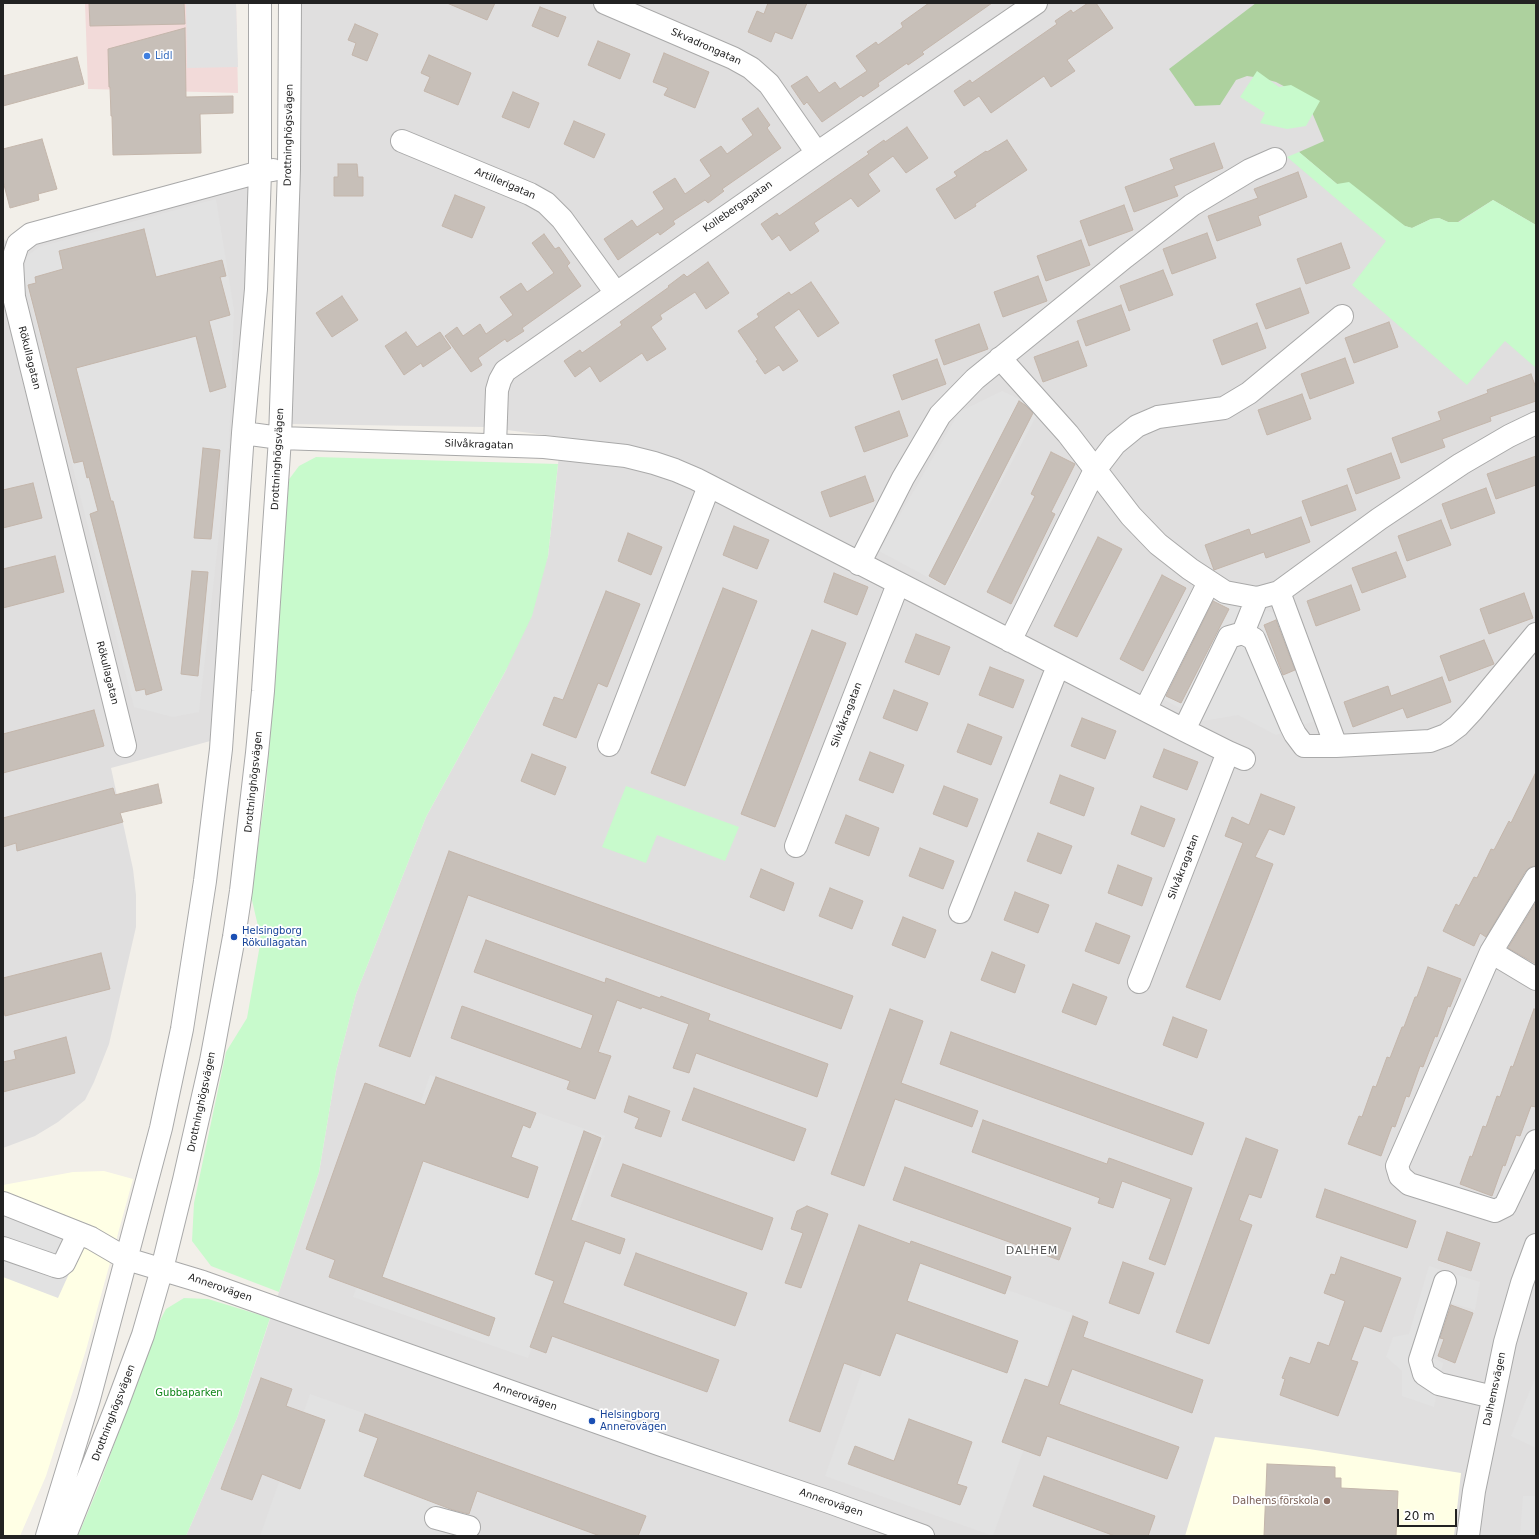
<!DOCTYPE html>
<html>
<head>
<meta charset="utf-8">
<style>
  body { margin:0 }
  #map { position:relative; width:1539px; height:1539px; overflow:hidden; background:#f2efe9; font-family:"DejaVu Sans",sans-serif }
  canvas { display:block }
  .frame { position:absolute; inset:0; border:4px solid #222; pointer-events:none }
  .scale { position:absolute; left:1397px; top:1509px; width:60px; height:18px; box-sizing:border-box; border:2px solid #222; border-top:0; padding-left:5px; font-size:12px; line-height:14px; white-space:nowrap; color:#222; -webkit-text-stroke:3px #fff; paint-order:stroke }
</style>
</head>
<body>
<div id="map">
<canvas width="1539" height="1539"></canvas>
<div class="frame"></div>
<div class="scale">20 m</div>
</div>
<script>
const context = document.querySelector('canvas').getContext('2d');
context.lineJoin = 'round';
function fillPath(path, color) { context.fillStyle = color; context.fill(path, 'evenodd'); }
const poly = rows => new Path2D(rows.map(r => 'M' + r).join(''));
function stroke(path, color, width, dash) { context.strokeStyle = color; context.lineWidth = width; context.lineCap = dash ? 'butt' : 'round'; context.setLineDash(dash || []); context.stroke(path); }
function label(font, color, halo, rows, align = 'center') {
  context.font = font + ' "DejaVu Sans",sans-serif'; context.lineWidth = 3.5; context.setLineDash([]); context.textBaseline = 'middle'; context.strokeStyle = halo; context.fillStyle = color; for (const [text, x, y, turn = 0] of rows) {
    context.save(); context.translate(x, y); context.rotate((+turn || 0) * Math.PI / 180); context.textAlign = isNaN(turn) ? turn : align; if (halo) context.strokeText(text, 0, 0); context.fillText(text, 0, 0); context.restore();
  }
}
fillPath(poly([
  [297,3,1536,3,1536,1536,186,1536,237,1418,319,1172,336,1071,356,994,426,817,506,670,548,556,561,437,484,427,291,424],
  [249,182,247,289,214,740,111,768,133,869,136,895,136,927,109,1044,94,1082,85,1100,58,1122,35,1136,3,1148,3,238,11,247]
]), '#e0dfdf');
fillPath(poly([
  [85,3,236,3,238,93,88,89]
]), '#f2dad9');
fillPath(poly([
  [104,1171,133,1179,86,1350,46,1476,20,1536,3,1536,3,1185,73,1172],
  [1215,1437,1309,1449,1461,1473,1454,1536,1185,1536]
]), '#ffffe5');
fillPath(poly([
  [1256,3,1536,3,1536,225,1493,200,1458,222,1448,222,1439,218,1431,219,1412,228,1405,226,1337,184,1299,152,1324,141,1311,110,1291,90,1276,82,1261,78,1247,76,1236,80,1220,105,1195,106,1169,69]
]), '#add19e');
fillPath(poly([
  [1257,71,1279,87,1291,85,1320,101,1306,126,1287,129,1260,123,1265,113,1240,97],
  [1299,152,1337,184,1349,182,1396,219,1405,226,1412,228,1431,219,1439,218,1448,222,1459,222,1493,200,1536,225,1536,368,1505,341,1467,385,1352,285,1386,241,1287,157],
  [316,457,558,464,548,556,532,616,506,670,426,817,356,994,336,1071,319,1172,279,1292,211,1266,192,1241,194,1203,226,1052,247,1018,261,939,251,896,266,789,287,482,299,466],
  [626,786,739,827,725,861,657,835,646,863,602,847],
  [184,1298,208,1299,270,1318,237,1418,186,1536,78,1536,100,1483,156,1328,166,1309]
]), '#c8facc');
fillPath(poly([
  [186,3,236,3,238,67,187,68],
  [216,199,234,310,229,446,199,712,173,717,134,707,23,272,27,256,39,247],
  [1002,391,1040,409,946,587,879,551,959,412],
  [1211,596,1279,614,1317,720,1276,735,1238,715,1203,721,1159,697],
  [430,1075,605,1136,528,1358,353,1297],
  [3,1193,91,1225,58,1298,3,1277],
  [904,1253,1072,1313,993,1536,825,1476],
  [1429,1266,1480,1282,1475,1310,1448,1302,1436,1336,1439,1341,1433,1358,1443,1363,1434,1407,1402,1396,1402,1371,1386,1357,1393,1337,1409,1334],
  [1536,1376,1536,1448,1511,1436],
  [310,1394,490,1458,462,1536,260,1536],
  [1523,1496,1536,1496,1536,1536,1520,1536]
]), '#e2e2e2');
const building = poly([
  [89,3,184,3,185,24,90,26,89,3],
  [447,3,495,3,487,20,447,3],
  [768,3,807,3,792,39,775,32,771,42,748,32,757,11,764,14,768,3],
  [929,3,992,3,922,52,924,54,908,65,907,63,878,83,879,86,863,97,861,95,822,122,807,102,804,105,791,86,807,76,819,93,835,82,840,89,867,71,856,56,876,42,878,45,903,27,901,23,929,3],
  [1088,3,1096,3,1113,28,1067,60,1075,71,1051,87,1044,76,991,113,979,96,964,106,954,91,970,80,972,83,1057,24,1055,21,1071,10,1073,13,1088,3],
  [540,7,566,17,558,37,532,26,540,7],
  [355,24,378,34,367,61,352,55,356,43,348,40,355,24],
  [185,28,186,97,233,96,233,113,200,114,201,153,113,155,112,116,111,116,110,87,109,87,108,49,185,28],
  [598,41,630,54,620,79,588,65,598,41],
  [664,53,709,72,695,108,664,95,668,88,653,82,664,53],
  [429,55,471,73,458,105,424,91,430,77,421,73,429,55],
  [77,57,84,84,3,106,3,76,77,57],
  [513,92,539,103,529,128,502,117,513,92],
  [758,108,770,125,767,128,781,148,722,189,724,191,708,203,705,200,673,221,675,224,660,235,658,232,618,260,604,239,632,220,637,227,664,209,653,192,675,178,685,194,711,176,700,160,721,146,727,154,753,135,742,119,758,108],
  [574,121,605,134,594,158,564,144,574,121],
  [907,127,928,158,906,173,893,156,868,174,880,191,858,207,851,198,814,223,819,231,790,251,779,235,772,240,761,224,777,213,779,216,869,154,867,152,884,140,885,142,907,127],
  [42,139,57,189,38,194,39,200,10,208,3,181,3,149,42,139],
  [1007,140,1027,170,975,204,976,206,955,219,936,189,957,176,954,172,986,151,987,152,1007,140],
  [1214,143,1223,168,1174,186,1178,196,1134,212,1125,187,1174,169,1170,159,1214,143],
  [338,164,357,164,358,177,363,177,363,196,334,196,334,177,338,177,338,164],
  [1298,172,1307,197,1258,216,1261,225,1217,241,1208,216,1258,198,1254,189,1298,172],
  [455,195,485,207,472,238,442,226,455,195],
  [1124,205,1133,230,1089,246,1080,221,1124,205],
  [144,229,156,277,222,260,226,276,220,277,230,315,209,321,226,387,210,392,196,336,76,368,111,501,113,501,162,690,146,695,145,689,136,691,90,514,98,511,89,477,87,478,83,461,74,463,28,285,36,283,35,277,63,269,59,251,144,229],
  [1207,233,1216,258,1172,274,1163,249,1207,233],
  [544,234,555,249,559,247,570,263,567,266,581,286,522,328,524,331,507,342,505,339,478,358,482,365,471,372,445,336,457,327,463,336,480,324,486,334,513,315,500,297,521,283,527,292,554,273,532,243,544,234],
  [1081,240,1090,265,1046,281,1037,256,1081,240],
  [1341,243,1350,268,1306,284,1297,259,1341,243],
  [708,262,729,293,706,309,695,292,660,315,662,319,651,327,666,349,647,361,642,353,600,382,590,366,575,377,564,361,580,350,582,353,622,325,620,322,669,287,668,286,684,274,687,277,708,262],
  [1163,270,1173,295,1129,311,1120,286,1163,270],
  [1038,276,1047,301,1003,317,994,292,1038,276],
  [811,282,839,323,818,337,799,309,774,327,798,361,783,371,779,365,765,374,756,361,758,360,738,331,759,317,757,314,789,292,791,295,811,282],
  [1300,288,1309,313,1266,329,1256,304,1300,288],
  [342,296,358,320,332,337,316,313,342,296],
  [1121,305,1130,330,1086,346,1077,321,1121,305],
  [1389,322,1398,347,1354,363,1345,338,1389,322],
  [1257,323,1266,348,1222,365,1213,340,1257,323],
  [979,324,988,349,944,365,935,340,979,324],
  [406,332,417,347,440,332,451,348,423,367,421,363,404,375,385,346,406,332],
  [1078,341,1087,366,1043,382,1034,357,1078,341],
  [1345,358,1354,383,1310,399,1301,374,1345,358],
  [937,359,946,384,902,400,893,375,937,359],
  [1531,374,1536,388,1536,401,1490,417,1491,421,1442,439,1445,447,1401,463,1392,438,1441,420,1438,412,1488,393,1487,390,1531,374],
  [1302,394,1311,419,1267,435,1258,410,1302,394],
  [1019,401,1025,405,1033,413,945,585,929,576,1019,401],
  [899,411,908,436,864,452,855,427,899,411],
  [203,448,220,450,211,539,194,538,203,448],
  [1051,452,1075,464,1051,512,1055,514,1011,604,987,592,1035,496,1031,494,1051,452],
  [1391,453,1400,478,1356,494,1347,469,1391,453],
  [1536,456,1536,485,1496,499,1487,474,1536,456],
  [865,476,874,501,830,517,821,492,865,476],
  [33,483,42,518,3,528,3,490,33,483],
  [1347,485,1356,510,1311,526,1302,501,1347,485],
  [1486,488,1495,513,1451,529,1442,504,1486,488],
  [1301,517,1310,542,1266,558,1264,552,1214,570,1205,545,1249,529,1251,535,1301,517],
  [1441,520,1451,545,1407,561,1398,536,1441,520],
  [734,526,769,540,757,569,723,555,734,526],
  [628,533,662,547,651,575,618,561,628,533],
  [1098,537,1122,549,1077,637,1054,626,1098,537],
  [1396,552,1406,577,1362,593,1352,568,1396,552],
  [55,556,64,592,3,608,3,569,55,556],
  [192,571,208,572,198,676,181,674,192,571],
  [834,573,868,587,857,615,824,602,834,573],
  [1162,575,1186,588,1143,671,1120,659,1162,575],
  [1351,585,1360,610,1316,626,1307,601,1351,585],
  [723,588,757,601,685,786,651,773,723,588],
  [606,591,640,604,607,687,598,683,576,738,543,725,554,697,563,700,606,591],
  [1524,593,1533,618,1489,634,1480,609,1524,593],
  [1213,601,1229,609,1181,703,1166,696,1213,601],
  [1276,620,1295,670,1283,675,1264,625,1276,620],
  [812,630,846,643,775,827,741,814,812,630],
  [916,634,950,647,939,675,905,662,916,634],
  [1484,640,1494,664,1449,681,1440,656,1484,640],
  [990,667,1024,680,1013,708,979,695,990,667],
  [1442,677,1451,702,1407,718,1403,708,1353,727,1344,702,1388,686,1391,696,1442,677],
  [894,690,928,703,917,731,883,718,894,690],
  [94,710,104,746,3,773,3,734,94,710],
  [1082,718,1116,731,1105,759,1071,746,1082,718],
  [968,724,1002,737,991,765,957,752,968,724],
  [1164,749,1198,762,1187,790,1153,777,1164,749],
  [870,752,904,765,893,793,859,780,870,752],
  [532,754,566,767,555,795,521,781,532,754],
  [1536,772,1536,866,1530,867,1525,872,1486,937,1480,933,1474,946,1443,931,1456,904,1459,906,1474,877,1477,878,1491,849,1494,850,1509,821,1511,823,1536,772],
  [1060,775,1094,788,1084,816,1050,803,1060,775],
  [158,784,162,803,120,813,123,822,17,851,16,843,3,847,3,818,113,788,115,795,158,784],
  [944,786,978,799,967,827,933,814,944,786],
  [1261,794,1295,807,1284,835,1269,829,1255,857,1273,864,1220,1000,1186,987,1243,843,1225,836,1232,817,1249,825,1261,794],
  [1141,806,1175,819,1164,847,1131,834,1141,806],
  [846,815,879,828,869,856,835,843,846,815],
  [1038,833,1072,846,1061,874,1027,861,1038,833],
  [920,848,954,861,943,889,909,876,920,848],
  [449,851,853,996,841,1029,468,895,410,1057,379,1046,449,851],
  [1118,865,1152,878,1142,906,1108,893,1118,865],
  [761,869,794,883,784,911,750,897,761,869],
  [830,888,863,901,852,929,819,916,830,888],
  [1015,892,1049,905,1038,933,1004,920,1015,892],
  [1536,902,1536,964,1508,948,1536,902],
  [903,917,936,930,925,958,892,945,903,917],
  [1096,923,1130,936,1119,964,1085,951,1096,923],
  [486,940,605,983,606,978,660,998,661,996,710,1014,708,1020,828,1064,817,1097,696,1053,689,1073,673,1068,689,1024,642,1007,641,1009,617,1000,598,1052,611,1056,595,1099,567,1089,570,1081,451,1038,462,1006,581,1049,593,1015,474,972,486,940],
  [992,952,1025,965,1015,993,981,980,992,952],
  [101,953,110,989,5,1016,3,1007,3,978,101,953],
  [1428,967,1461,979,1450,1007,1448,1006,1437,1037,1435,1036,1423,1067,1420,1066,1409,1097,1406,1096,1395,1127,1392,1126,1381,1156,1348,1144,1359,1116,1362,1117,1373,1086,1376,1087,1387,1057,1390,1058,1402,1027,1404,1027,1415,997,1417,997,1428,967],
  [1073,984,1107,997,1096,1025,1062,1012,1073,984],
  [890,1009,923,1021,901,1083,978,1111,972,1127,895,1099,864,1186,831,1174,890,1009],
  [1534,1009,1536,1010,1536,1107,1531,1106,1520,1136,1516,1135,1505,1166,1503,1165,1492,1196,1460,1184,1470,1156,1472,1157,1483,1126,1486,1127,1497,1096,1500,1097,1511,1066,1513,1067,1534,1009],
  [1173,1017,1207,1030,1197,1058,1163,1045,1173,1017],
  [951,1032,1204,1123,1192,1155,940,1064,951,1032],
  [66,1037,75,1073,3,1092,3,1062,16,1059,14,1051,66,1037],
  [436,1077,536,1113,530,1128,523,1125,511,1157,538,1167,528,1198,423,1161,382,1277,495,1318,489,1336,329,1277,335,1260,306,1249,365,1083,425,1105,436,1077],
  [694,1088,806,1129,794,1161,682,1120,694,1088],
  [629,1096,670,1111,661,1137,635,1128,639,1118,624,1112,629,1096],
  [983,1120,1107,1164,1109,1158,1192,1188,1165,1265,1149,1259,1171,1199,1122,1181,1113,1208,1098,1203,1100,1198,972,1152,983,1120],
  [584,1131,601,1138,571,1220,625,1239,620,1254,585,1241,563,1303,719,1360,707,1392,552,1336,546,1353,530,1347,554,1281,535,1274,584,1131],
  [1246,1138,1278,1150,1261,1198,1249,1194,1239,1220,1252,1225,1209,1344,1176,1332,1246,1138],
  [623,1164,773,1218,762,1250,611,1196,623,1164],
  [905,1167,1071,1228,1059,1260,893,1200,905,1167],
  [1325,1189,1416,1221,1407,1248,1316,1217,1325,1189],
  [807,1206,828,1214,801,1288,785,1283,803,1233,791,1229,797,1211,807,1206],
  [859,1225,910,1244,911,1241,1011,1277,1005,1294,920,1263,907,1301,1018,1341,1007,1373,896,1333,880,1376,844,1363,820,1432,789,1421,859,1225],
  [1447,1232,1480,1243,1471,1271,1438,1260,1447,1232],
  [636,1253,747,1293,735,1326,624,1285,636,1253],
  [1341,1257,1401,1278,1381,1332,1364,1326,1351,1360,1358,1362,1338,1416,1280,1395,1285,1379,1282,1378,1290,1357,1310,1364,1318,1342,1329,1346,1345,1301,1324,1293,1331,1274,1335,1275,1341,1257],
  [1123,1262,1154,1273,1139,1314,1109,1303,1123,1262],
  [1451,1305,1473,1313,1455,1363,1438,1356,1444,1339,1440,1338,1451,1305],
  [1073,1316,1088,1322,1083,1337,1203,1380,1192,1413,1072,1369,1059,1404,1179,1447,1167,1479,1047,1436,1040,1456,1002,1442,1025,1379,1048,1387,1073,1316],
  [261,1378,292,1389,286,1406,325,1420,300,1489,262,1474,252,1500,221,1489,261,1378],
  [365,1414,646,1516,638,1536,600,1536,477,1491,469,1514,453,1510,364,1476,378,1438,359,1431,365,1414],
  [909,1419,972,1442,957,1484,967,1487,960,1505,848,1464,855,1446,894,1461,909,1419],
  [1267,1464,1335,1467,1335,1478,1341,1478,1341,1488,1398,1491,1396,1536,1264,1536,1267,1464],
  [1044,1476,1155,1516,1148,1536,1115,1536,1033,1506,1044,1476]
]);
fillPath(building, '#c7bfb8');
stroke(building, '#c4b6ab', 1);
const minor = poly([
  [605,3,733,58,751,68,769,84,817,153],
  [402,141,530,194,546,203,562,219,616,293],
  [1000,358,1068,434,1131,516,1158,544,1190,569,1225,592,1257,598,1279,592,1379,519,1461,464,1509,436,1536,423],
  [243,433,280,438,544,447,626,456,654,463,675,470,696,479,1184,730,1228,752,1244,759],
  [495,445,497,390,500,380,505,371,817,153,1036,3],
  [859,564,903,478,940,415,975,379,1125,257,1192,205,1250,170,1275,159],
  [1279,592,1336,746],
  [1243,633,1257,598],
  [1010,641,1095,470,1115,444,1137,426,1158,417,1224,408,1249,393,1342,316],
  [1145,710,1209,582],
  [1184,730,1229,637,1243,633,1254,639,1291,726,1295,734,1304,746,1336,746,1430,741,1446,735,1458,726,1472,711,1536,634],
  [609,745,709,486],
  [125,746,14,297,12,262,18,244,31,234,260,172,273,170],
  [796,846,898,584],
  [1536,878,1491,952,1397,1166,1400,1176,1409,1184,1495,1211,1505,1206,1536,1141],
  [960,912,1058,666],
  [1491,952,1536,979],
  [1139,982,1228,752],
  [3,1203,91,1238,127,1259,203,1282,661,1445,829,1502,923,1536],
  [3,1248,55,1266,59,1267,64,1263,78,1234],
  [1445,1282,1420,1360,1424,1374,1439,1384,1493,1397],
  [436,1518,469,1527],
  [47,1536,89,1399,161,1128,182,1029,205,881,221,749,243,433,256,289,260,172,260,3],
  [65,1536,117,1405,143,1335,162,1269,184,1180,211,1061,234,937,241,891,257,753,263,691,280,438,289,169,290,3],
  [1468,1536,1474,1491,1505,1342,1522,1283,1536,1245]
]);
stroke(minor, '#a9a9a9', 24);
stroke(minor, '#fff', 22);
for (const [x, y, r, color] of [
  [147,56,4,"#3f7fe0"],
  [234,937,4,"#1a4fb4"],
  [592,1421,4,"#1a4fb4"],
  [1327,1501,4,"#8d6e63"]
]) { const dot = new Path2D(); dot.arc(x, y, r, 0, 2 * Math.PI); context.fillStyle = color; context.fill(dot); stroke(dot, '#fff', 1.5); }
label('10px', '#222', '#fff', [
  ["Skvadrongatan",706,47,24],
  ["Drottninghögsvägen",289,135,-89],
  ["Artillerigatan",505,184,23],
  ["Kollebergagatan",738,207,-35],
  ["Rökullagatan",29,358,76],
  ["Silvåkragatan",479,445,2],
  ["Drottninghögsvägen",278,459,-87],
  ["Rökullagatan",107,673,76],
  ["Silvåkragatan",847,715,-69],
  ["Drottninghögsvägen",254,782,-84],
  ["Silvåkragatan",1184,867,-69],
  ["Drottninghögsvägen",202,1102,-78],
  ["Annerovägen",220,1288,19],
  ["Dalhemsvägen",1495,1389,-78],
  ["Annerovägen",525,1397,19],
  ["Drottninghögsvägen",114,1413,-69],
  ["Annerovägen",831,1503,19]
]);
label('10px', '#366cbe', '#fff', [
  ["Lidl",155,56]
], 'left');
label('10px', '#164399', '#fff', [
  ["Helsingborg",242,931],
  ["Rökullagatan",242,943],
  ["Helsingborg",600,1415],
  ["Annerovägen",600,1427]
], 'left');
label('10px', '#0c8416', '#fff', [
  ["Gubbaparken",189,1393]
]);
label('10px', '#785e54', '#fff', [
  ["Dalhems förskola",1319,1501]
], 'right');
context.letterSpacing = '1px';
label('11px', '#555', '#fff', [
  ["DALHEM",1032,1251]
]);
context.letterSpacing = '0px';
</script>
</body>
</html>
